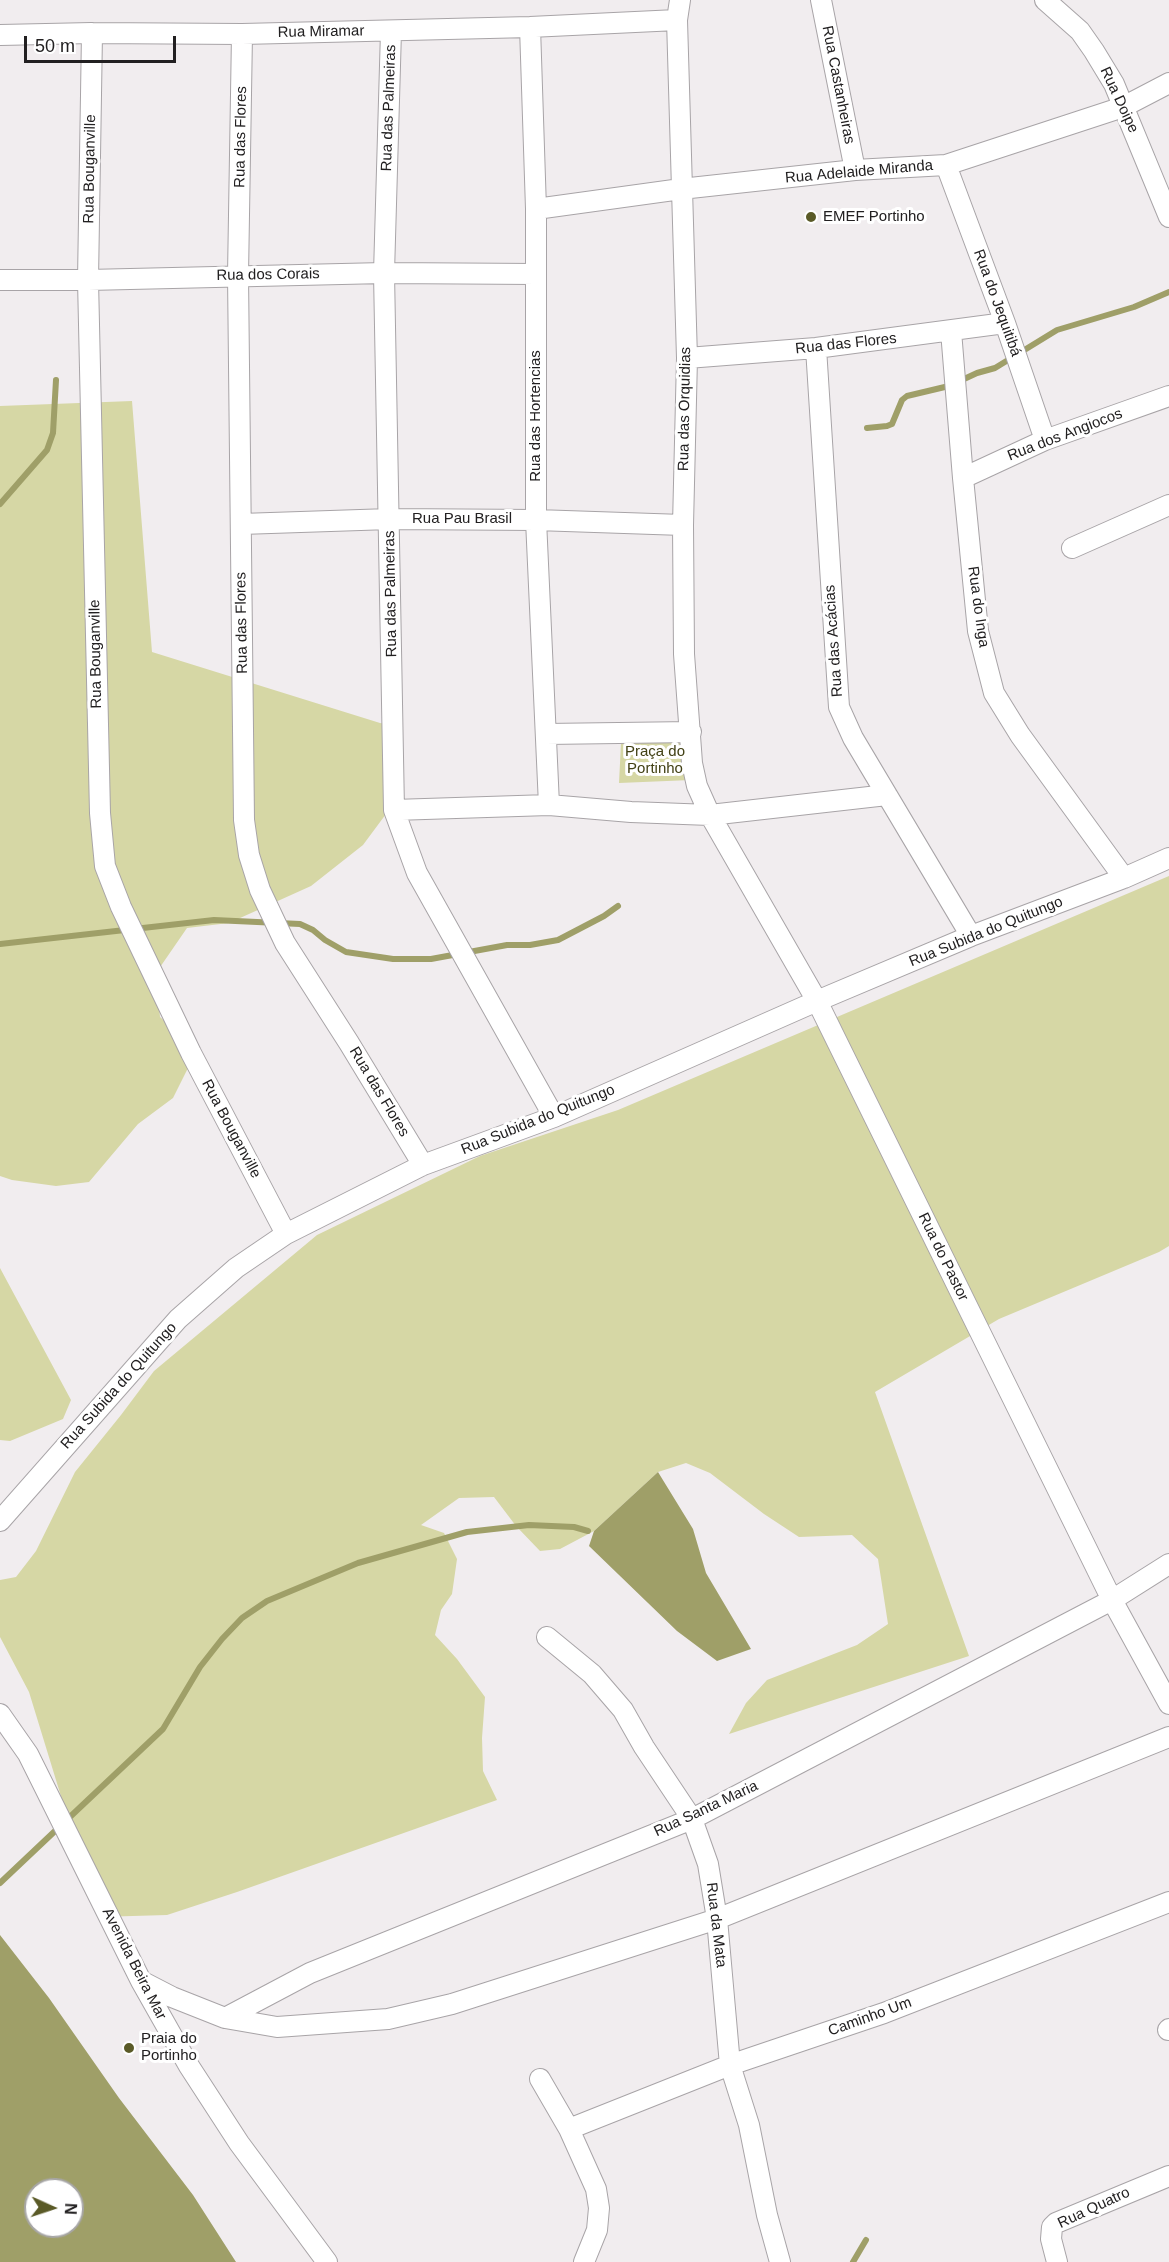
<!DOCTYPE html>
<html>
<head>
<meta charset="utf-8">
<style>
  body { margin:0 }
  #map { position:relative; width:1169px; height:2262px; overflow:hidden; background:#f1edef; font-family:Arial,sans-serif }
  canvas { display:block }
  .north { position:absolute; left:24px; top:2178px; width:60px; height:60px; box-sizing:border-box; background:#fff; border:2px solid #a7a6a6; border-radius:50%; rotate:93deg; font-size:16px; font-weight:700; line-height:24px; text-align:center; color:#222021 }
  .north::after { content:''; display:block; margin:auto; width:21px; height:27px; background:#5a5a27; clip-path:polygon(50% 0,100% 100%,50% 72%,0 100%) }
  .scale { position:absolute; left:24px; top:36px; width:152px; height:27px; box-sizing:border-box; border:3px solid #222021; border-top:0; padding-left:8px; font-size:18px; line-height:21px; white-space:nowrap; color:#222021; -webkit-text-stroke:4px #fff; paint-order:stroke }
</style>
</head>
<body>
<div id="map">
<canvas width="1169" height="2262"></canvas>
<div class="north">N</div>
<div class="scale">50 m</div>
</div>
<script>
const context = document.querySelector('canvas').getContext('2d');
context.lineJoin = 'round';
function fillPath(path, color) { context.fillStyle = color; context.fill(path, 'evenodd'); }
const poly = rows => new Path2D(rows.map(r => 'M' + r).join(''));
function stroke(path, color, width, dash) { context.strokeStyle = color; context.lineWidth = width; context.lineCap = dash ? 'butt' : 'round'; context.setLineDash(dash || []); context.stroke(path); }
function label(font, color, halo, rows, align = 'center') {
  context.font = font + ' Arial,sans-serif'; context.lineWidth = 6; context.setLineDash([]); context.textBaseline = 'middle'; context.strokeStyle = halo; context.fillStyle = color; for (const [text, x, y, turn = 0] of rows) {
    context.save(); context.translate(x, y); context.rotate((+turn || 0) * Math.PI / 180); context.textAlign = isNaN(turn) ? turn : align; if (halo) context.strokeText(text, 0, 0); context.fillText(text, 0, 0); context.restore();
  }
}
fillPath(poly([
  [132,401,152,652,380,723,393,725,386,814,363,845,311,886,229,923,187,928,156,973,160,1017,197,1050,173,1098,138,1124,89,1182,56,1186,12,1180,0,1176,0,406],
  [690,740,691,780,619,783,621,743],
  [1169,876,1169,1246,1159,1252,999,1319,875,1392,969,1656,729,1734,746,1703,767,1680,857,1645,888,1624,878,1559,852,1535,799,1537,764,1514,710,1473,686,1463,658,1472,594,1531,560,1549,540,1551,516,1526,494,1497,459,1498,421,1525,444,1533,457,1559,452,1594,441,1610,435,1635,457,1659,485,1697,482,1738,483,1771,497,1800,237,1892,167,1915,98,1917,29,1692,0,1637,0,1580,16,1577,36,1551,75,1472,121,1415,154,1371,317,1235,480,1156,618,1110],
  [0,1268,71,1400,63,1419,10,1441,0,1440]
]), '#d6d7a5');
fillPath(poly([
  [658,1472,693,1529,706,1573,751,1649,717,1661,677,1631,589,1546,594,1531],
  [0,1935,49,1998,119,2098,193,2195,236,2262,0,2262],
  [36,2190,72,2190,72,2226,36,2226]
]), '#9f9f68');
stroke(poly([
  [867,428,887,426,892,424,902,400,907,396,949,386,977,373,995,368,1057,330,1134,307,1169,292],
  [0,504,47,450,53,433,56,380],
  [0,944,214,920,300,924,313,930,325,940,346,952,393,959,431,959,507,945,530,945,558,940,604,916,618,906],
  [0,1883,163,1729,200,1667,222,1639,242,1618,267,1601,358,1563,467,1532,529,1525,574,1527,588,1531],
  [853,2262,866,2240]
]), '#9f9f68', 6);
const street = poly([
  [680,0,677,20,687,358,683,525,684,654,692,763,697,786,710,815,817,1001,1112,1600,1169,1704],
  [821,0,855,170],
  [1045,0,1080,31,1094,51,1114,84,1169,217],
  [530,27,536,209,536,520,549,805],
  [391,31,384,273,394,810,417,873,554,1117],
  [92,33,88,280,100,813,105,866,121,907,191,1053,286,1234],
  [242,34,238,275,244,820,249,855,260,890,285,943,349,1043,423,1165],
  [0,35,92,33,242,34,530,27,677,20],
  [946,165,1005,323,1045,440],
  [536,209,681,189,855,170,946,165,1123,107,1169,83],
  [0,280,88,280,384,273,536,274],
  [951,331,963,478,978,631,994,693,1020,735,1124,878],
  [816,348,839,707,853,738,971,936],
  [687,358,816,348,1005,323],
  [963,478,1045,440,1169,396],
  [241,524,390,519,536,520,683,525],
  [1072,548,1169,505],
  [546,734,691,732],
  [394,810,549,805,631,812,710,815,887,795],
  [0,1521,178,1319,236,1268,286,1234,423,1165,554,1117,817,1001,971,936,1124,878,1169,858],
  [547,1637,592,1674,623,1710,644,1747,692,1819,708,1864,717,1919,730,2065,749,2125,767,2215,780,2262],
  [0,1714,28,1754,141,1981,189,2066,239,2143,327,2262],
  [141,1981,172,1997,225,2018,277,2027,388,2019,452,2004,717,1919,1169,1737],
  [225,2018,310,1973,692,1819,1112,1600,1169,1564],
  [1168,2030,1169,2029],
  [540,2079,569,2129,596,2189,599,2208,597,2230,584,2262],
  [569,2129,730,2065,884,2013,1169,1902],
  [1057,2262,1051,2239,1052,2227,1056,2223,1169,2176]
]);
stroke(street, '#a8a4a7', 22);
stroke(street, '#fff', 20);
for (const [x, y, r, color] of [
  [811,217,6,"#5a5a27"],
  [129,2048,6,"#5a5a27"]
]) { const dot = new Path2D(); dot.arc(x, y, r, 0, 2 * Math.PI); context.fillStyle = color; context.fill(dot); stroke(dot, '#fff', 2); }
label('15px', '#222021', '#fff', [
  ["Rua Miramar",321,32,-1],
  ["Rua Castanheiras",838,85,79],
  ["Rua Doipe",1119,100,65],
  ["Rua das Palmeiras",389,108,-88],
  ["Rua das Flores",241,137,-89],
  ["Rua Bouganville",90,169,-89],
  ["Rua Adelaide Miranda",859,172,-5],
  ["Rua dos Corais",268,275,-1],
  ["Rua do Jequitibá",997,303,70],
  ["Rua das Flores",846,344,-6],
  ["Rua das Orquidias",685,409,-89],
  ["Rua das Hortencias",536,416,-90],
  ["Rua dos Angiocos",1065,435,-21],
  ["Rua Pau Brasil",462,519],
  ["Rua das Palmeiras",391,594,-91],
  ["Rua do Inga",978,607,82],
  ["Rua das Flores",242,623,-91],
  ["Rua das Acácias",834,641,-94],
  ["Rua Bouganville",96,654,-91],
  ["Rua Subida do Quitungo",986,932,-22],
  ["Rua das Flores",379,1092,59],
  ["Rua Subida do Quitungo",538,1120,-22],
  ["Rua Bouganville",231,1129,62],
  ["Rua do Pastor",943,1257,64],
  ["Rua Subida do Quitungo",119,1386,-48],
  ["Rua Santa Maria",706,1809,-25],
  ["Rua da Mata",716,1925,83],
  ["Avenida Beira Mar",134,1964,63],
  ["Caminho Um",870,2017,-20],
  ["Rua Quatro",1094,2208,-25]
]);
label('15px', '#222021', '#fff', [
  ["EMEF Portinho",823,217],
  ["Praia do",141,2039],
  ["Portinho",141,2056]
], 'left');
label('15px', '#424115', '#fff', [
  ["Praça do",655,752],
  ["Portinho",655,769]
]);
</script>
</body>
</html>
